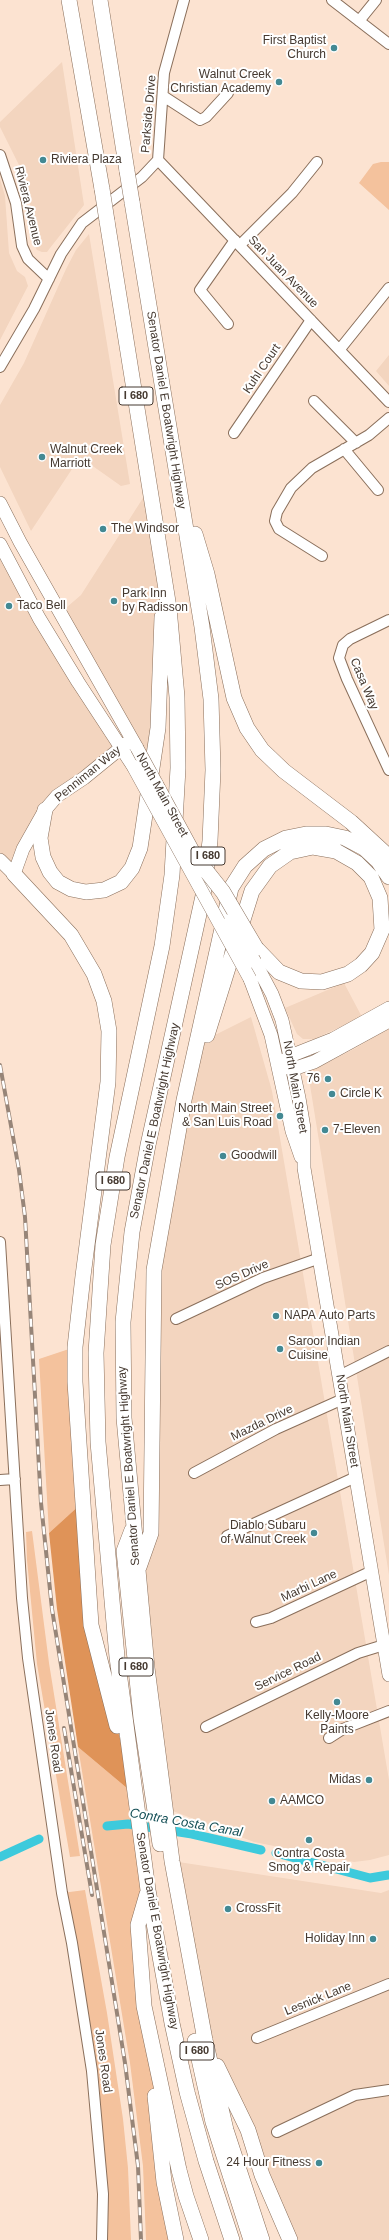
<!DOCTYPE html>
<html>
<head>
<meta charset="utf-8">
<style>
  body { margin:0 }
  canvas { display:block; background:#fce3d1 }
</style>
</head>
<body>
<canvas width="389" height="2240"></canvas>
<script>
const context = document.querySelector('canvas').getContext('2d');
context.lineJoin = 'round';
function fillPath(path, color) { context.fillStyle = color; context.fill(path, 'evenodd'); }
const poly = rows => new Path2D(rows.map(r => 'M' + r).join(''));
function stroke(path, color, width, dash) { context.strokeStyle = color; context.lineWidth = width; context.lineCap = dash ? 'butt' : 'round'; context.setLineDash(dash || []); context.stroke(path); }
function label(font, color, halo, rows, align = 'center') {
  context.font = font + ' Arial,sans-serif'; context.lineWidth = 4; context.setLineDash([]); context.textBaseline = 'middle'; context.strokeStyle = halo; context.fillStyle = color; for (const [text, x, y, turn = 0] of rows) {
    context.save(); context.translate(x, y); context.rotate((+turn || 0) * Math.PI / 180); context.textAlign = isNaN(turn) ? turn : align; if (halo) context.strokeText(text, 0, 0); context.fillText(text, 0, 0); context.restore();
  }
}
fillPath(poly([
  [62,62,84,205,50,248,47,252,42,252,37,250,33,244,31,211,25,177,0,127,0,122],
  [0,179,5,196,9,253,17,271,25,277,28,286,0,340],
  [89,234,130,484,121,486,80,457,31,531,0,467,0,405,24,363,66,269,76,250],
  [389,355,389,386,376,371],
  [150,487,164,572,152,777,60,613,81,595],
  [0,544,121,747,57,796,14,874,0,860],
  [344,983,362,1017,314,1039,303,1039,297,1034,285,1008],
  [251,1017,272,1091,389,1780,389,1855,370,1860,354,1862,254,1842,165,1808,137,1573,151,1533,154,1270,205,1040],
  [389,1028,389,1575,309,1079,313,1070,356,1048],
  [172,1861,381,1893,389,1890,389,2240,290,2240,205,2040]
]), '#f3d5bf');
fillPath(poly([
  [381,162,389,162,389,210,359,183,373,164],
  [75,1347,83,1502,49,1533,39,1359],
  [32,1531,49,1663,80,1856,70,1857,37,1664,27,1560,26,1532],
  [78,1747,134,1794,148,1890,138,1925,176,2240,146,2240,143,2166,130,2063],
  [85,1890,107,2013,123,2119,128,2168,131,2240,106,2240,99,2139,62,1893]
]), '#f4c29d');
fillPath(poly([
  [83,1502,91,1625,134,1794,78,1747,57,1609,49,1533]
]), '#df9358');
stroke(poly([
  [107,1826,128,1824,192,1834,261,1850],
  [276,1853,370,1878,388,1875],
  [0,1857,39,1839]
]), '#3dcadc', 9);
const minor = poly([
  [332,0,389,44],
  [359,21,376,0],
  [163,96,200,120,206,117,228,93],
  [0,155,16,203,22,246,28,259,49,279],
  [158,160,389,402],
  [240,245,292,193,317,162],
  [228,324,200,290,235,240],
  [340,349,389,288],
  [0,367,34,309,61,254,82,223,142,177,158,160,164,73,184,0],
  [314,401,356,443],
  [234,433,311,320],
  [344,449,378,490],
  [322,556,279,529,275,521,277,512,291,488,312,468,369,435,389,418],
  [389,620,350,639,343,645,339,658,347,679,389,770],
  [0,1242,22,1598,28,1658,62,1893,72,1943,92,2071,103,2194,102,2240],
  [176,1319,263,1278,320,1258],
  [339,1376,389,1351],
  [194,1473,276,1429,343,1399],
  [0,1480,15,1479],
  [227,1536,356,1477],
  [256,1622,271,1618,372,1571],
  [206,1727,358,1653,384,1645],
  [329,1738,343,1729,389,1711],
  [257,2038,389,1984],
  [277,2132,355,2095,389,2090]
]);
const major = poly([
  [0,503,20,542,137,748],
  [0,544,39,618,78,682,133,766],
  [0,860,14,874,23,849,45,810,57,796,84,778,127,743],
  [255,962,272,994,282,1020,299,1098,304,1128,304,1168,389,1675],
  [250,979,271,1035,292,1131,301,1157],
  [284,1061,290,1056,333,1039,389,1008],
  [284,1067,293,1069,314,1062,389,1021]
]);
const highway = poly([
  [69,0,102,189],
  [100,0,127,171],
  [132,202,202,627,211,699,213,770,210,841,203,896,148,1145,132,1232,123,1322,124,1418,147,1668,172,1861,205,2040,226,2130,262,2240],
  [107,221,169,608,177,697,178,768,172,875,162,946,117,1157,103,1245,96,1353,98,1442,117,1657,148,1890,172,2023,187,2092,206,2161,232,2240],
  [195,534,207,574,234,698,247,728,262,750,284,771,351,822,389,857],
  [45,810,40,838,43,857,50,872,58,882,71,889,86,892,104,890,121,882,132,868,140,848,158,728,162,617],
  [14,874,71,935,94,974,104,1001,109,1031,108,1082,83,1276,75,1347,75,1382,91,1625,117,1726],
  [207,1035,252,891,270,866,290,852,313,847,336,851,357,863,371,877,380,898,382,930,372,953,361,965,348,974,322,982,301,981,279,972,256,948],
  [132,1530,124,1551,141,1718,160,1844],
  [139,1567,151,1533,154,1270,184,1100,231,888,245,866,264,849,286,838,306,834,326,834,345,838,364,848,378,861,389,877],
  [147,1894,138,1925,144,2006,179,2170,186,2196,201,2240],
  [195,2041,213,2122,251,2240],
  [217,2066,248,2130,262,2175,290,2240],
  [155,2096,164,2182,176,2240]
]);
stroke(minor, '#8a6f5b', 12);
stroke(major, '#8a6f5b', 14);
stroke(highway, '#8a6f5b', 16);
stroke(minor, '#fff', 10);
stroke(major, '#fff', 13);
stroke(highway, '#fff', 15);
const rail = poly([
  [0,1065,19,1170,25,1217,41,1503,52,1609,125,2063,138,2166,141,2240],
  [64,1728,92,1895]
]);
stroke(rail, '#978578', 4);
stroke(rail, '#fff', 2.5, [8]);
const majorBridge = poly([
  [137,748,204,871],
  [133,766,250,979],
  [231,920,255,962]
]);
const highwayBridge = poly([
  [127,171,132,202],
  [102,189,107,221],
  [200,863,223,892,256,948]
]);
stroke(majorBridge, '#8a6f5b', 14, []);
stroke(highwayBridge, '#8a6f5b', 16, []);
stroke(majorBridge, '#fff', 13);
stroke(highwayBridge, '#fff', 15);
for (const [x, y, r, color] of [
  [334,48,4,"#438993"],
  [279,82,4,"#438993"],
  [43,160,4,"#438993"],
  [42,457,4,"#438993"],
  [103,529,4,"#438993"],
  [114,601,4,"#438993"],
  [9,606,4,"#438993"],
  [328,1079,4,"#438993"],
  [332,1094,4,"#438993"],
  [280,1116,4,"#438993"],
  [325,1130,4,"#438993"],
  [223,1156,4,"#438993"],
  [276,1316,4,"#438993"],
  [280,1349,4,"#438993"],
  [314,1533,4,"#438993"],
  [337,1702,4,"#438993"],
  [369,1780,4,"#438993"],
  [272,1801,4,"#438993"],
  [309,1840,4,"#438993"],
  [228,1909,4,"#438993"],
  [373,1939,4,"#438993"],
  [319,2163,4,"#438993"]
]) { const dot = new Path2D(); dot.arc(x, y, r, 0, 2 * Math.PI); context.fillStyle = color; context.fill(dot); stroke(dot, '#fff', 1.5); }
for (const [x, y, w] of [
  [136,396,34],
  [208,856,34],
  [113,1181,34],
  [136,1667,34],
  [197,2051,34]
]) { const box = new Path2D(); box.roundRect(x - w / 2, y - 9, w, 18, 3); context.fillStyle = '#fff'; context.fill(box); stroke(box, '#453930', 1); }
label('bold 11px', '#453930', null, [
  ["I 680",136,396],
  ["I 680",208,856],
  ["I 680",113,1181],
  ["I 680",136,1667],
  ["I 680",197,2051]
]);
label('12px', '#453930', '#fff', [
  ["First Baptist",326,41,"right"],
  ["Church",326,55,"right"],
  ["Walnut Creek",271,75,"right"],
  ["Christian Academy",271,89,"right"],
  ["Riviera Plaza",51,160],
  ["Walnut Creek",50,450],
  ["Marriott",50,464],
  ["The Windsor",111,529],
  ["Park Inn",122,594],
  ["by Radisson",122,608],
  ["Taco Bell",17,606],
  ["76",320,1079,"right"],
  ["Circle K",340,1094],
  ["North Main Street",272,1109,"right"],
  ["& San Luis Road",272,1123,"right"],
  ["7-Eleven",333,1130],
  ["Goodwill",231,1156],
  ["NAPA Auto Parts",284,1316],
  ["Saroor Indian",288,1342],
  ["Cuisine",288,1356],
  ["Diablo Subaru",306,1526,"right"],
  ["of Walnut Creek",306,1540,"right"],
  ["Kelly-Moore",337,1716,"center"],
  ["Paints",337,1730,"center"],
  ["Midas",361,1780,"right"],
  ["AAMCO",280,1801],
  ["Contra Costa",309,1854,"center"],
  ["Smog & Repair",309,1868,"center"],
  ["CrossFit",236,1909],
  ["Holiday Inn",365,1939,"right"],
  ["24 Hour Fitness",311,2163,"right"]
], 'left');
label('12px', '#453930', '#fff', [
  ["Parkside Drive",149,114,-85],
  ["Riviera Avenue",28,206,76],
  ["San Juan Avenue",283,272,46],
  ["Kuhl Court",262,369,-56],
  ["Senator Daniel E Boatwright Highway",166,410,81],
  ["Casa Way",364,684,67],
  ["Penniman Way",88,774,-39],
  ["North Main Street",162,795,61],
  ["North Main Street",295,1087,80],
  ["Senator Daniel E Boatwright Highway",155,1121,-78],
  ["SOS Drive",242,1275,-24],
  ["North Main Street",347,1421,81],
  ["Mazda Drive",262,1423,-26],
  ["Senator Daniel E Boatwright Highway",129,1466,-94],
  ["Marbi Lane",309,1586,-25],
  ["Service Road",288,1672,-26],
  ["Jones Road",53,1741,82],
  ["Senator Daniel E Boatwright Highway",157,1931,80],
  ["Lesnick Lane",318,1999,-22],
  ["Jones Road",103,2061,82]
]);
label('italic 13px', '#144f56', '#fff', [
  ["Contra Costa Canal",186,1823,10]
]);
</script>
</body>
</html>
